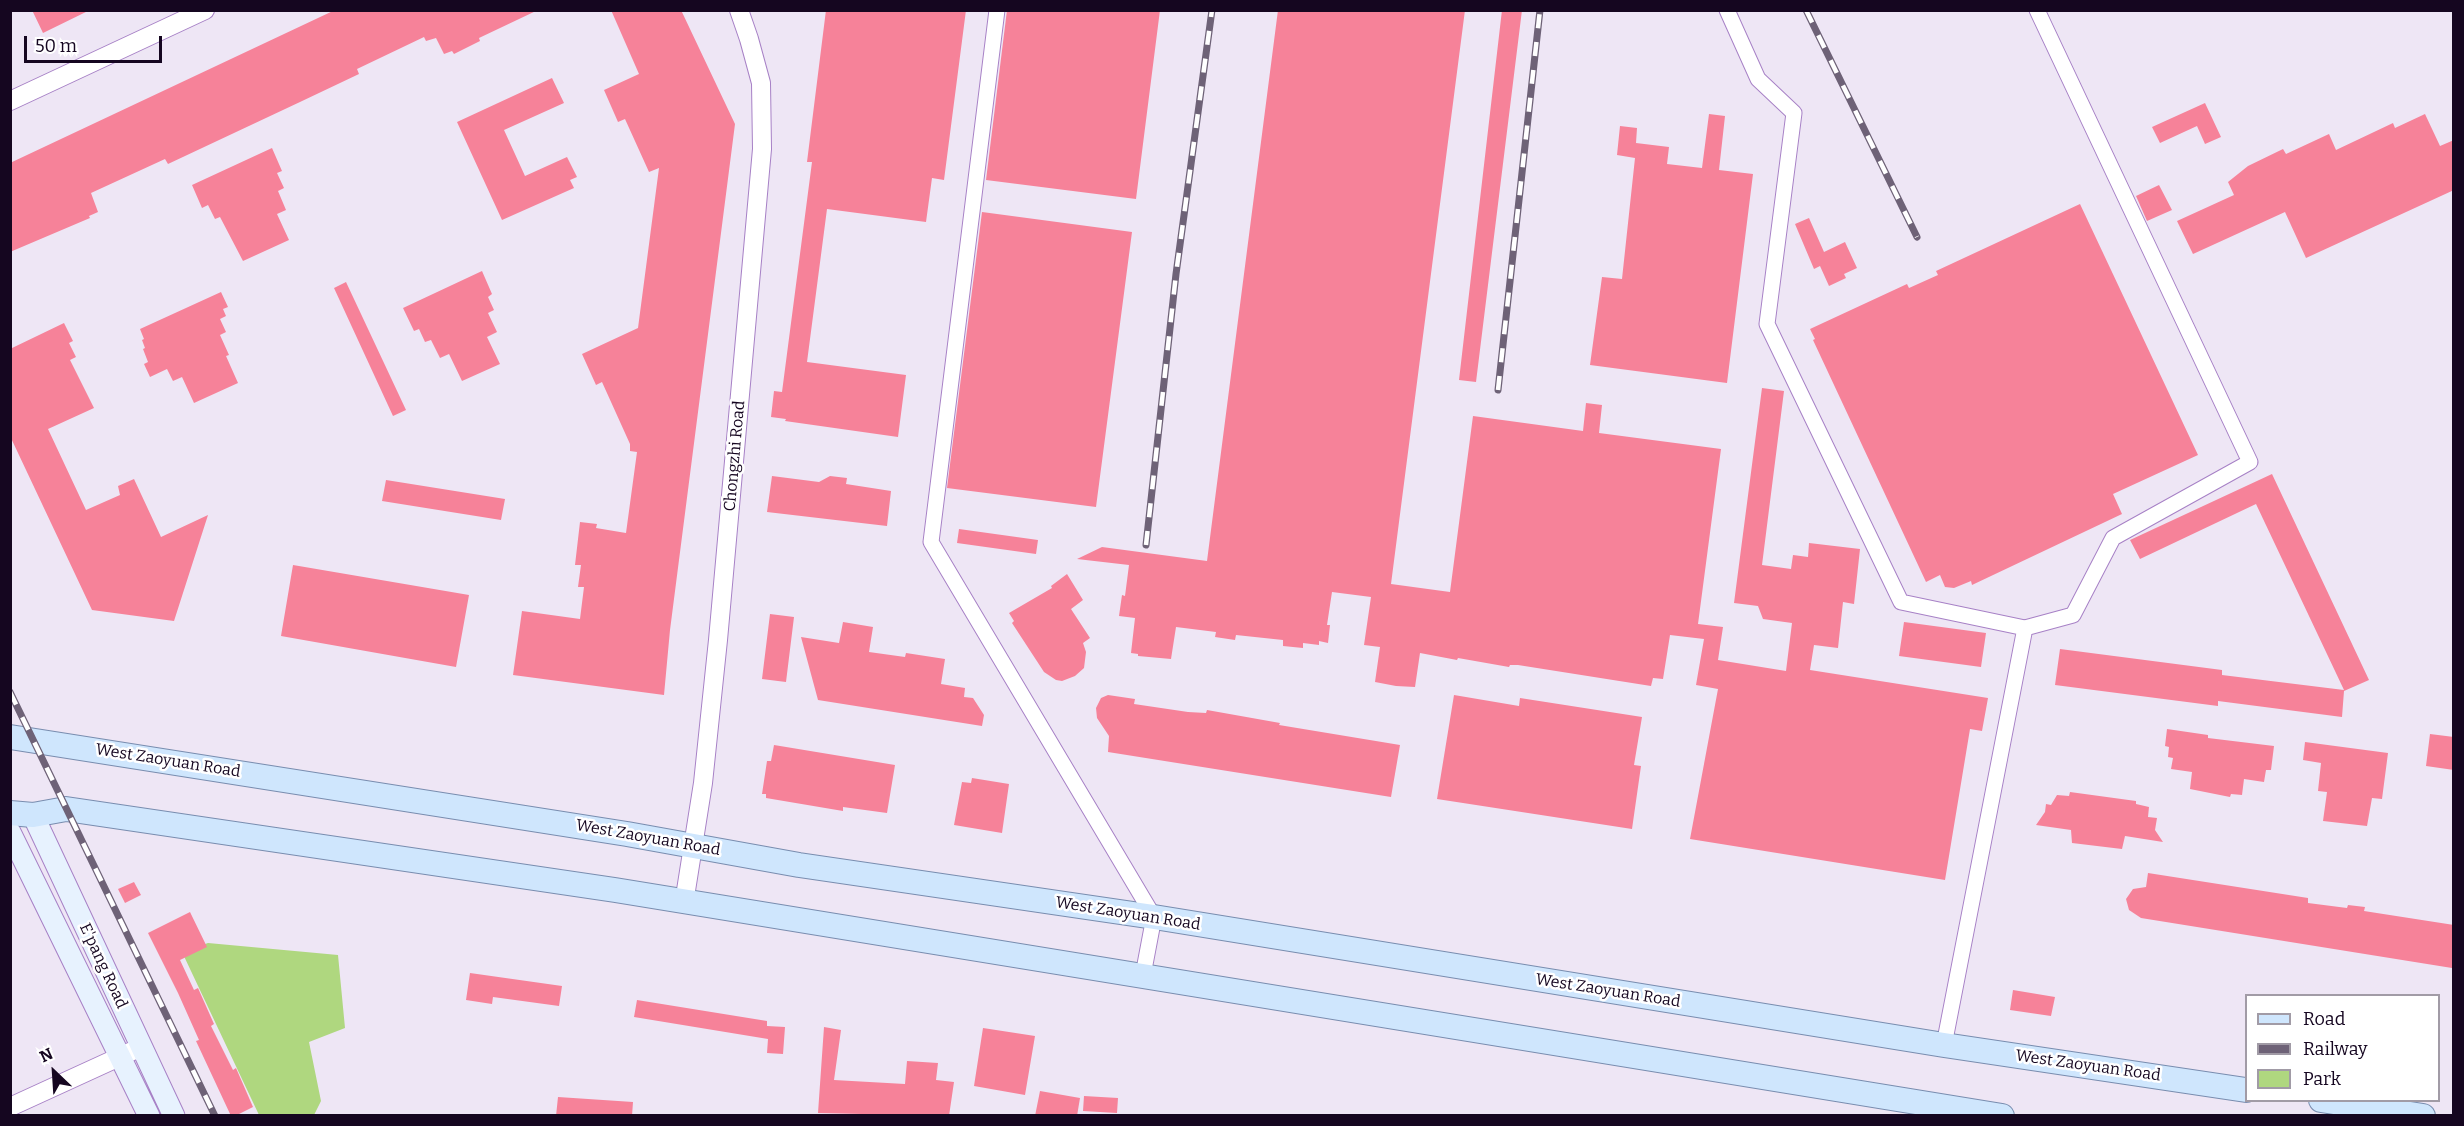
<!DOCTYPE html>
<html>
<head>
<meta charset="utf-8">
<style>
  body { margin:0 }
  #map { position:relative; width:2464px; height:1126px; overflow:hidden; background:#eee6f5; font-family:Bitter,serif }
  canvas { display:block }
  .frame { position:absolute; inset:0; border:12px solid #150620; pointer-events:none }
  .legend { position:absolute; left:2245px; top:994px; width:195px; height:108px; box-sizing:border-box; background:#fff; border:2px solid #a19ba6; margin:0; padding:8px 10px; list-style:none; font-size:18px; color:#150620 }
  .legend li { display:flex; align-items:center; gap:12px; height:30px }
  .legend b { width:30px; border:2px solid #a19ba6 }
  .north { position:absolute; left:24px; top:1042px; width:60px; height:60px; -webkit-text-stroke:4px #fff; paint-order:stroke; rotate:335deg; font-size:16px; font-weight:700; line-height:24px; text-align:center; color:#150620 }
  .north::after { content:''; display:block; margin:auto; width:21px; height:27px; background:#150620; clip-path:polygon(50% 0,100% 100%,50% 72%,0 100%) }
  .scale { position:absolute; left:24px; top:36px; width:138px; height:27px; box-sizing:border-box; border:3px solid #150620; border-top:0; padding-left:8px; font-size:18px; line-height:21px; white-space:nowrap; color:#150620; -webkit-text-stroke:4px #fff; paint-order:stroke }
</style>
</head>
<body>
<div id="map">
<canvas width="2464" height="1126"></canvas>
<div class="frame"></div>
<ul class="legend">
<li><b style="height:8px;background:#cfe6fd"></b>Road</li>
<li><b style="height:8px;background:#6e6277"></b>Railway</li>
<li><b style="height:16px;background:#afd77f"></b>Park</li>
</ul>
<div class="north">N</div>
<div class="scale">50 m</div>
</div>
<script>
const context = document.querySelector('canvas').getContext('2d');
context.lineJoin = 'round';
function fillPath(path, color) { context.fillStyle = color; context.fill(path, 'evenodd'); }
const poly = rows => new Path2D(rows.map(r => 'M' + r).join(''));
function stroke(path, color, width, dash) { context.strokeStyle = color; context.lineWidth = width; context.lineCap = dash ? 'butt' : 'round'; context.setLineDash(dash || []); context.stroke(path); }
function label(font, color, halo, rows, align = 'center') {
  context.font = font + ' Bitter,serif'; context.lineWidth = 5; context.setLineDash([]); context.textBaseline = 'middle'; context.strokeStyle = halo; context.fillStyle = color; for (const [text, x, y, turn = 0] of rows) {
    context.save(); context.translate(x, y); context.rotate((+turn || 0) * Math.PI / 180); context.textAlign = isNaN(turn) ? turn : align; if (halo) context.strokeText(text, 0, 0); context.fillText(text, 0, 0); context.restore();
  }
}
fillPath(poly([
  [208,943,338,955,345,1028,309,1042,321,1101,314,1115,259,1115,182,952]
]), '#afd77f');
fillPath(poly([
  [32,10,90,10,43,33],
  [335,10,538,10,479,38,480,41,454,54,452,51,444,54,436,38,426,41,424,37,357,69,359,74,300,102,168,164,165,159,91,193,98,212,89,216,90,218,10,252,10,163],
  [611,10,681,10,735,124,670,630,664,695,513,675,522,611,580,619,584,587,578,587,581,565,575,565,580,522,597,524,596,528,626,533,637,452,630,451,630,444,602,382,596,385,582,354,638,328,659,168,649,172,625,119,618,122,604,90,639,74],
  [826,10,966,10,944,180,932,178,926,222,827,209,807,362,906,375,898,437,785,421,786,419,771,417,774,391,782,392,812,162,807,162],
  [1007,10,1160,10,1136,199,986,180],
  [1278,10,1465,10,1391,584,1450,592,1473,416,1583,431,1586,403,1602,405,1599,433,1721,449,1698,624,1723,627,1718,660,1786,671,1792,623,1763,619,1758,606,1734,603,1762,388,1784,391,1762,565,1791,569,1793,555,1808,557,1809,543,1860,549,1854,604,1843,602,1838,648,1814,645,1810,670,1988,698,1982,731,1970,729,1945,880,1690,839,1718,689,1696,685,1704,639,1670,635,1663,679,1653,678,1651,686,1518,665,1510,665,1509,667,1458,658,1457,660,1420,653,1415,687,1396,686,1375,682,1380,647,1364,645,1371,597,1332,592,1327,625,1330,625,1328,643,1319,641,1319,645,1303,643,1303,648,1283,646,1283,640,1236,635,1235,640,1215,637,1216,632,1176,627,1171,659,1138,656,1138,654,1131,653,1135,618,1119,616,1122,595,1125,596,1129,565,1077,559,1102,547,1207,561],
  [1502,10,1522,10,1476,382,1459,380],
  [552,78,564,103,504,130,525,176,567,157,577,177,570,180,574,188,502,220,457,122],
  [2205,103,2221,137,2205,144,2197,126,2160,143,2152,127],
  [1709,114,1725,116,1719,170,1753,174,1727,383,1590,365,1602,277,1622,279,1635,158,1617,155,1620,126,1637,128,1636,143,1669,147,1667,164,1702,168],
  [2425,114,2440,146,2454,140,2454,190,2306,258,2285,212,2193,254,2177,221,2234,195,2228,182,2248,166,2283,149,2286,154,2329,134,2336,150,2393,123,2395,128],
  [272,148,282,171,277,173,284,188,278,191,286,210,277,214,289,240,243,261,220,217,215,219,208,205,202,208,192,185],
  [2159,185,2172,210,2147,221,2136,196],
  [2080,204,2198,455,2113,494,2122,514,1972,585,1971,581,1954,588,1945,587,1940,575,1926,582,1813,340,1815,339,1810,329,1907,284,1909,288,1938,275,1936,271],
  [982,212,1132,232,1096,507,947,488],
  [1809,218,1824,252,1845,242,1857,268,1844,274,1846,278,1829,286,1820,266,1814,269,1795,224],
  [482,271,492,294,488,297,494,310,488,313,497,332,487,337,500,364,462,381,449,354,440,358,431,340,425,342,419,329,414,331,403,308],
  [346,282,406,410,393,416,334,288],
  [221,292,228,307,223,309,226,316,220,319,226,332,220,335,229,355,226,356,238,383,194,403,182,377,173,381,167,369,150,377,144,364,148,362,143,349,145,348,142,340,144,339,140,329],
  [64,323,73,341,69,343,76,357,70,360,94,408,48,429,86,510,120,495,118,486,134,479,161,537,208,515,174,621,92,610,10,436,10,349],
  [2272,474,2369,680,2344,691,2342,717,2218,701,2218,706,2055,685,2060,649,2222,670,2222,675,2344,690,2256,504,2140,559,2130,540],
  [772,476,819,482,830,476,847,478,846,484,891,491,887,526,767,512],
  [386,480,505,499,501,520,382,501],
  [959,529,1038,540,1036,554,957,543],
  [293,565,469,595,456,667,281,636],
  [1067,574,1083,600,1071,609,1090,638,1083,643,1086,652,1084,668,1075,676,1062,681,1056,680,1044,672,1012,623,1014,621,1009,613,1052,588,1051,586],
  [770,614,794,617,786,682,762,679],
  [843,622,873,627,869,652,905,657,906,653,945,659,941,684,965,688,964,697,973,698,984,715,982,726,818,700,801,637,839,643],
  [1904,622,1986,633,1981,667,1899,656],
  [1108,695,1135,699,1134,704,1188,712,1206,713,1207,710,1280,723,1279,725,1400,745,1391,797,1108,752,1109,736,1097,718,1096,708,1101,698],
  [1454,695,1519,706,1520,698,1642,717,1634,765,1641,766,1632,829,1437,799],
  [2167,729,2208,735,2208,738,2274,746,2271,770,2266,770,2264,782,2244,779,2242,795,2231,794,2230,797,2190,789,2192,772,2171,769,2173,758,2168,757,2169,747,2165,746],
  [2430,734,2454,737,2454,770,2426,766],
  [2305,742,2388,753,2382,799,2372,798,2367,826,2323,821,2327,792,2318,791,2321,763,2303,760],
  [774,745,895,765,887,813,843,807,843,811,766,798,766,794,762,794,767,761,771,761],
  [972,778,1009,784,1002,833,954,825,962,782,971,783],
  [2070,792,2136,801,2136,804,2149,807,2148,817,2157,818,2155,830,2163,842,2125,836,2122,849,2072,843,2071,830,2036,825,2045,812,2046,804,2051,805,2057,795,2069,796],
  [2148,873,2308,898,2308,903,2347,908,2348,905,2365,907,2364,911,2454,925,2452,968,2141,918,2129,910,2126,899,2133,889,2146,887],
  [134,882,141,895,125,903,118,889],
  [190,912,207,947,180,960,194,990,198,988,214,1024,211,1026,233,1070,236,1068,253,1107,235,1116,231,1116,196,1041,199,1040,178,993,148,933],
  [470,973,562,986,559,1006,493,997,492,1004,466,1000],
  [2013,990,2055,997,2051,1016,2010,1010],
  [637,1000,767,1021,767,1026,785,1027,783,1054,767,1053,768,1039,634,1017],
  [824,1027,841,1030,834,1080,905,1084,907,1061,938,1063,936,1080,954,1082,949,1116,818,1113],
  [983,1028,1035,1036,1025,1095,974,1086],
  [1040,1091,1080,1098,1077,1116,1035,1116],
  [1084,1096,1118,1098,1117,1113,1083,1111],
  [558,1097,633,1102,632,1116,556,1116]
]), '#f68299');
const minor = poly([
  [997,10,931,542,1154,917,1143,975],
  [1727,10,1758,79,1794,113,1767,324,1901,602,2025,628,2073,615,2113,538,2250,462,2037,10],
  [1944,1045,2025,628]
]);
const tertiary = poly([
  [10,101,205,10],
  [684,903,703,783,718,640,762,149,761,83,749,39,739,10],
  [10,1107,141,1047]
]);
const secondary = poly([
  [33,815,174,1116],
  [10,832,149,1116]
]);
const primary = poly([
  [10,737,627,834,799,865,1154,917,1944,1045,2246,1090],
  [10,813,33,815,66,809,615,890,2002,1116],
  [2321,1100,2423,1116]
]);
stroke(minor, '#a781c6', 17);
stroke(tertiary, '#a781c6', 20);
stroke(secondary, '#a781c6', 23);
stroke(primary, '#798daf', 26);
stroke(minor, '#fff', 15);
stroke(tertiary, '#fff', 18);
stroke(secondary, '#e7f2fe', 21);
stroke(primary, '#cfe6fd', 24);
const rail = poly([
  [1806,10,1917,237],
  [1498,390,1540,10],
  [1146,545,1176,274,1212,10],
  [10,692,215,1116]
]);
stroke(rail, '#6e6277', 7);
stroke(rail, '#fff', 4.5, [14]);
label('16px', '#150620', '#fff', [
  ["Chongzhi Road",735,456,-85],
  ["West Zaoyuan Road",168,761,9],
  ["West Zaoyuan Road",648,838,10],
  ["West Zaoyuan Road",1128,914,9],
  ["E'pang Road",103,966,65],
  ["West Zaoyuan Road",1608,991,9],
  ["West Zaoyuan Road",2088,1066,8]
]);
</script>
</body>
</html>
